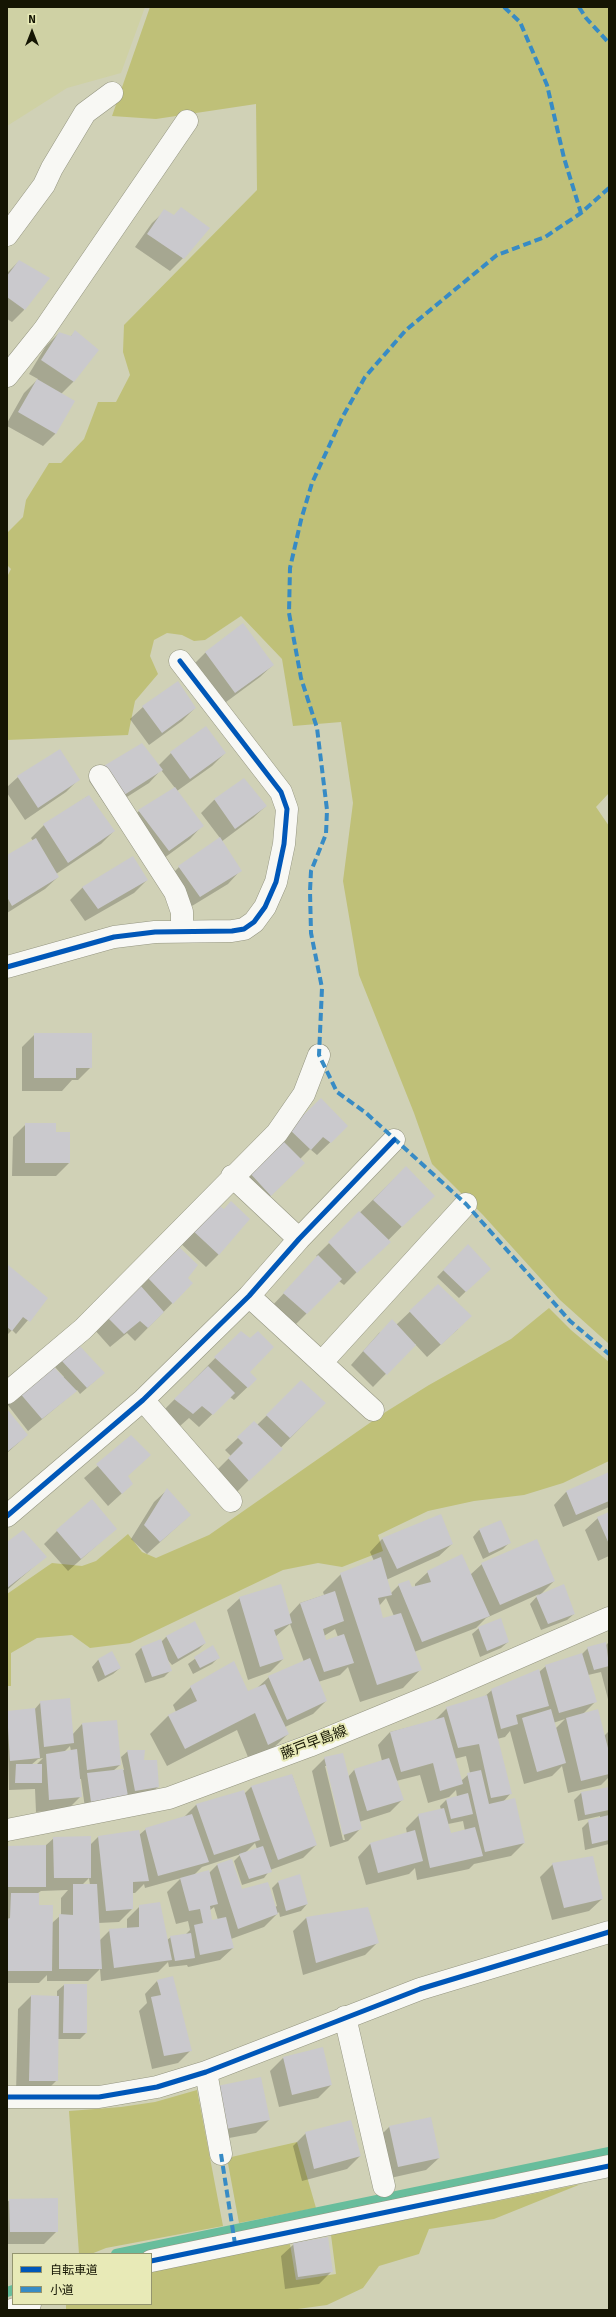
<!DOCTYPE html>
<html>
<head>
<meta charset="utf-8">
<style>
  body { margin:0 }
  #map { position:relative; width:616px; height:2317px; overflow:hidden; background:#d0d1b6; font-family:Signika,"Noto Sans JP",sans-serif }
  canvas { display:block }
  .frame { position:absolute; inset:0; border:8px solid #151503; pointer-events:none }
  .legend { position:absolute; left:12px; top:2253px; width:140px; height:52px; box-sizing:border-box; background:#e8eab7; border:1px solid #94956f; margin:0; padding:5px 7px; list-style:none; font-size:12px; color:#151503 }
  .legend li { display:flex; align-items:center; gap:8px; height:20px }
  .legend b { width:20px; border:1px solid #94956f }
  .north { position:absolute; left:12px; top:12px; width:40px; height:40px; -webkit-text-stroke:3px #e8eab7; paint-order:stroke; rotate:0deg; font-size:11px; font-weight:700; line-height:16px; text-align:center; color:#151503 }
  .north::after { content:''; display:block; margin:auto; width:14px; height:18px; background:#151503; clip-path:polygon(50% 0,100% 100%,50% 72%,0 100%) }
</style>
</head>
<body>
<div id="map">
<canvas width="616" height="2317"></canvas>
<div class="frame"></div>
<ul class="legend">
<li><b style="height:5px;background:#0057b8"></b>自転車道</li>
<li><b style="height:5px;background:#378bc5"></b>小道</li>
</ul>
<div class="north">N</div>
</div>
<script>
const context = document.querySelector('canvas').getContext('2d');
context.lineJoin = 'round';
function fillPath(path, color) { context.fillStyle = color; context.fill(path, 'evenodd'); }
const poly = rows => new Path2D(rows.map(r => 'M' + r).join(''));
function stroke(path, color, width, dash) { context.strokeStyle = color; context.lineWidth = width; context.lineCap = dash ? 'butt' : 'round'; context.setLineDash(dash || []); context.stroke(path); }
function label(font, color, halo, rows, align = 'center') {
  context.font = font + ' Signika,"Noto Sans JP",sans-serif'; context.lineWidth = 4; context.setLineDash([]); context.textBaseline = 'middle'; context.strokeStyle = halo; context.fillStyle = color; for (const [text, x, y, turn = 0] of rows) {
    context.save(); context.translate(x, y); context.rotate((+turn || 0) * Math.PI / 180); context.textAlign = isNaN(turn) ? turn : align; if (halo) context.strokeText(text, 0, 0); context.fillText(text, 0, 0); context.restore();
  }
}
fillPath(poly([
  [7,7,145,7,121,73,67,88,7,126]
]), '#cfd1a4');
fillPath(poly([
  [150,7,609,7,609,793,596,807,609,826,609,1344,560,1300,483,1215,432,1164,414,1113,359,975,343,881,353,803,341,722,293,726,282,659,241,616,205,640,194,641,182,635,167,633,154,640,150,656,158,674,135,701,128,735,7,740,7,577,11,569,7,565,7,533,23,517,26,500,49,463,61,463,84,439,98,402,116,402,130,375,123,352,124,325,257,190,256,104,156,119,112,116],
  [549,1308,571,1330,609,1362,609,1461,563,1483,524,1495,474,1501,428,1511,378,1535,383,1551,342,1567,318,1563,283,1570,130,1643,90,1648,72,1635,37,1638,11,1653,11,1686,7,1686,7,1594,52,1563,82,1566,96,1561,128,1534,142,1552,156,1558,209,1535,384,1413,429,1385,511,1339],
  [197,2090,223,2226,106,2248,91,2254,79,2254,69,2111,121,2107,155,2102],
  [297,2142,316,2208,239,2223,227,2158],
  [581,2184,494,2219,429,2229,419,2254,379,2266,363,2288,327,2305,290,2310,66,2310,66,2304,151,2304,151,2269,290,2244,296,2280,336,2274,331,2235]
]), '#bfc078');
fillPath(poly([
  [165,211,173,216,183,258,170,271,135,247,152,223],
  [19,261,24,310,12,322,7,319,7,273],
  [75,332,74,381,61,394,56,433,43,446,7,426,7,423,24,393,38,379,29,374,46,346,59,333,70,337],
  [243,625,273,665,260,677,222,705,193,665,205,653],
  [143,707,195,708,182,721,149,745,130,719],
  [171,753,225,753,212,766,177,791,202,826,190,839,156,864,126,823,139,811,175,788,161,770,149,783,108,809,89,781,102,768,158,766],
  [18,777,78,780,66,792,25,820,7,793,7,787],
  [244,779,266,806,253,818,221,842,240,871,228,884,187,909,166,880,179,867,220,838,201,813,214,800],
  [88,796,114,831,101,844,56,874,58,877,45,889,7,913,7,856,33,841,31,838,44,825],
  [147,880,134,893,85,921,70,900,83,887],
  [35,1034,91,1067,78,1080,72,1080,62,1091,22,1091,22,1047],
  [321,1099,347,1126,317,1155,310,1149,300,1159,304,1163,258,1208,235,1185],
  [26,1124,55,1132,69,1163,56,1176,12,1176,13,1137],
  [406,1167,420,1208,344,1285,339,1281,293,1327,271,1307,318,1257,316,1256],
  [223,1210,219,1254,206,1267,178,1241],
  [461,1252,489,1269,459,1298,437,1277],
  [164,1259,192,1283,135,1341,127,1333,110,1347,93,1328],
  [7,1265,47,1298,16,1334,12,1330,7,1335],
  [438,1285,458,1329,427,1357,415,1344,373,1387,351,1365,379,1333,396,1325],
  [241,1332,248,1372,256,1379,234,1400,230,1397,199,1427,189,1418,180,1426,162,1412],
  [62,1360,97,1379,80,1394,77,1390,28,1431,7,1404,19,1392,63,1378,64,1377,55,1367],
  [301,1382,324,1404,236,1493,216,1471,231,1456,225,1450,238,1438,257,1425],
  [7,1410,27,1435,7,1453],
  [131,1437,127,1477,132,1484,108,1506,84,1478],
  [609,1473,609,1507,563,1527,554,1505,566,1492],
  [167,1490,190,1515,147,1554,131,1539,154,1502],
  [609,1513,609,1556,598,1561,585,1530,598,1518],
  [500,1521,510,1542,503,1549,483,1559,473,1537,479,1530],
  [115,1529,68,1571,44,1544,57,1531],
  [382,1539,452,1544,439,1556,386,1580,390,1594,399,1585,415,1588,415,1584,428,1572,470,1575,482,1564,554,1581,539,1596,574,1614,567,1620,541,1630,530,1604,539,1594,486,1618,476,1628,414,1652,420,1670,403,1688,360,1702,348,1667,340,1675,318,1682,326,1701,313,1714,285,1727,288,1734,270,1751,250,1762,237,1730,167,1766,150,1734,168,1716,176,1712,173,1705,191,1687,248,1692,257,1688,269,1677,304,1662,290,1624,275,1637,283,1659,270,1672,248,1680,227,1610,240,1598,289,1615,300,1603,324,1595,323,1592,341,1574,374,1561,370,1552],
  [386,1598,394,1616,382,1620,379,1606],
  [335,1629,338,1637,325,1641,324,1636],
  [7,1543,45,1557,7,1590],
  [194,1623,205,1643,199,1649,172,1665,167,1659,171,1670,164,1677,145,1683,135,1654,141,1648,161,1642,166,1637],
  [479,1628,508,1642,501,1648,480,1657,472,1634],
  [609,1642,609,1703,601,1672,588,1675,595,1702,583,1714,604,1736,609,1731,609,1777,601,1785,568,1793,562,1766,552,1776,524,1784,510,1731,505,1737,497,1739,511,1793,503,1802,524,1843,511,1856,474,1864,469,1869,417,1880,415,1868,409,1874,366,1885,358,1857,370,1844,407,1834,406,1828,419,1815,441,1810,440,1806,446,1800,457,1797,456,1790,449,1797,428,1803,420,1775,396,1781,403,1799,390,1812,359,1822,361,1828,348,1841,330,1847,312,1771,325,1758,348,1777,354,1770,382,1761,378,1745,390,1732,434,1721,447,1708,484,1697,492,1690,539,1672,546,1666,581,1655,588,1648,606,1645],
  [565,1719,555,1729,553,1723],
  [466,1756,470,1773,461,1781,454,1759],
  [325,1766,327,1766,345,1840,343,1840],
  [463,1821,465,1831,450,1834,448,1824],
  [212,1646,219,1657,212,1664,193,1674,188,1664],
  [112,1653,120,1668,113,1674,98,1682,92,1667,98,1660],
  [41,1702,72,1735,82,1724,120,1765,113,1771,124,1770,121,1757,128,1751,143,1761,158,1787,151,1793,85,1808,81,1779,79,1779,81,1796,68,1809,36,1812,35,1789,9,1790,7,1712,34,1710],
  [70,1746,71,1751,64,1752],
  [43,1758,36,1765,31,1765,38,1759],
  [292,1775,316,1845,303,1858,270,1870,264,1878,242,1885,234,1861,241,1854,202,1867,194,1875,209,1873,217,1865,231,1861,241,1890,275,1907,277,1906,272,1888,278,1882,307,1904,301,1911,280,1917,279,1912,264,1927,231,1939,233,1948,220,1960,188,1967,187,1965,169,1967,168,1962,158,1972,101,1981,100,1969,88,1981,47,1981,47,1975,39,1983,7,1983,7,1847,45,1846,54,1838,90,1845,98,1837,139,1835,146,1829,184,1817,196,1805,244,1792,244,1794,251,1787],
  [255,1843,257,1849,245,1853],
  [89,1878,90,1885,82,1885],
  [181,1878,167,1892,176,1924,188,1921,190,1930,185,1935,171,1937,167,1940,140,1906,127,1919,127,1929,110,1930,99,1941,98,1923,119,1922,132,1909,132,1893,135,1893,144,1884,145,1888],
  [68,1890,61,1898,61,1915,52,1923,38,1906,38,1893,41,1891],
  [214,1907,218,1920,211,1921,209,1911],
  [609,1788,609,1844,585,1850,582,1828,589,1821,600,1818,600,1816,578,1821,574,1800,581,1793],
  [553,1864,602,1899,589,1911,552,1920,540,1877],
  [367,1908,378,1942,365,1955,303,1975,293,1931,306,1918],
  [157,1981,191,2050,178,2063,152,2069,139,2011,147,2003,145,1994],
  [64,1985,86,2033,80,2039,58,2039,57,2080,44,2093,16,2093,18,2009,31,1996,57,1997,57,1991],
  [283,2058,331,2085,318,2098,279,2107,270,2071],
  [204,2100,269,2120,256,2133,213,2141],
  [390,2126,439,2158,426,2170,386,2179,377,2139],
  [306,2133,360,2156,347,2169,302,2181,293,2146],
  [10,2200,57,2231,44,2244,7,2244,7,2202],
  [294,2244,332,2271,319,2284,285,2289,281,2256]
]), '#0003');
stroke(poly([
  [116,2254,609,2152],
  [7,2292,13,2290]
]), '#68bd9c', 10);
fillPath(poly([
  [181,207,210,228,184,259,147,234,164,209,174,215],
  [19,260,50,278,25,310,7,297,7,276],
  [75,330,99,350,74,382,41,360,59,332,71,336],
  [37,379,75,401,56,434,18,412],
  [243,623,274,665,235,693,205,652],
  [178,681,196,708,162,733,142,706],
  [206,726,226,753,190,779,170,752],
  [142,743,163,770,121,797,102,767],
  [60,749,80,780,38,808,17,776],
  [244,778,267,806,235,829,214,799],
  [175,787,204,826,169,851,138,810],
  [89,795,115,831,68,863,43,824],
  [220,837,242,871,200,897,178,866],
  [36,838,59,877,12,906,7,897,7,855],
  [133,856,148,880,98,909,82,887],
  [34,1033,92,1033,92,1068,76,1068,76,1078,34,1078],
  [321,1098,348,1126,331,1143,323,1137,311,1150,289,1129],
  [25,1123,56,1123,56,1132,70,1132,70,1163,25,1163],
  [281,1139,305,1163,271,1196,248,1171],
  [406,1166,435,1196,402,1227,373,1200],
  [231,1201,250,1219,219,1255,190,1228,214,1202,224,1209],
  [359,1211,391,1242,357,1273,328,1242],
  [468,1244,491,1269,466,1292,443,1270],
  [177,1245,198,1265,188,1278,193,1283,173,1304,147,1277],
  [318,1255,342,1279,307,1314,283,1293],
  [7,1264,48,1298,30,1322,23,1317,12,1331,7,1327],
  [139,1284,164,1312,148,1328,140,1321,124,1334,105,1315],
  [438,1284,472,1316,441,1345,409,1311],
  [392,1319,416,1345,387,1375,363,1351],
  [241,1331,250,1338,258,1331,274,1347,250,1372,257,1379,248,1388,214,1357],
  [78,1344,105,1373,87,1388,61,1360],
  [51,1364,77,1391,42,1419,18,1391],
  [208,1366,235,1393,213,1415,202,1406,193,1414,174,1399],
  [301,1380,326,1403,290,1438,266,1415],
  [7,1409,28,1435,7,1452],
  [254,1421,283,1449,249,1481,228,1458,243,1443,237,1437],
  [131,1435,151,1455,128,1476,133,1484,122,1494,96,1464],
  [609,1472,609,1501,576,1515,566,1491],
  [167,1488,191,1515,160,1542,144,1525],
  [92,1499,117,1529,81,1559,56,1530],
  [609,1512,609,1544,597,1517],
  [441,1514,453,1544,397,1569,382,1538],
  [501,1520,511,1543,489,1553,479,1529],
  [23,1530,47,1557,7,1588,7,1542],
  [537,1539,555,1581,500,1605,481,1563],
  [462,1554,490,1616,422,1642,398,1584,409,1580,412,1587,431,1582,427,1571],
  [381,1557,392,1595,378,1598,383,1618,401,1613,422,1670,377,1685,340,1573],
  [281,1584,292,1623,274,1630,284,1659,260,1667,239,1597],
  [564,1584,575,1614,548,1624,536,1596],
  [335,1591,344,1621,323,1629,326,1640,344,1634,354,1663,324,1672,300,1603],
  [501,1618,509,1642,487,1651,478,1627],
  [195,1621,206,1643,178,1659,166,1636],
  [161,1639,172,1671,152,1677,141,1647],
  [606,1642,609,1666,594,1670,587,1647],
  [213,1645,220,1658,200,1668,194,1657],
  [112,1651,121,1668,105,1676,98,1659],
  [582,1653,597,1702,559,1713,545,1665],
  [310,1658,327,1701,287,1720,268,1676],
  [234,1661,248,1691,265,1684,289,1734,268,1745,255,1713,185,1749,168,1715,197,1701,190,1686],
  [539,1669,549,1706,516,1715,518,1724,501,1729,491,1689],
  [487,1695,512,1794,491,1798,479,1744,458,1748,446,1707],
  [70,1698,74,1743,44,1747,40,1701],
  [35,1708,40,1758,10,1761,7,1711],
  [551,1709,566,1763,537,1772,522,1718],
  [598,1709,609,1752,609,1774,581,1781,566,1718],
  [444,1717,463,1784,440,1791,433,1763,401,1772,390,1732],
  [117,1720,121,1765,87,1770,82,1723],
  [77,1749,82,1797,49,1800,46,1754],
  [127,1750,145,1750,144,1760,157,1760,159,1787,135,1791],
  [343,1753,362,1829,343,1835,324,1757],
  [389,1758,404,1800,367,1811,354,1769],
  [16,1764,42,1764,42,1783,15,1783],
  [123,1769,128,1796,91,1802,87,1773],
  [481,1770,489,1804,515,1798,525,1843,485,1852,467,1773],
  [292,1774,317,1845,278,1860,251,1786],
  [609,1787,609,1810,585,1815,581,1792],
  [244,1790,260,1840,214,1855,196,1804],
  [468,1793,473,1814,451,1819,446,1799],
  [444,1808,451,1833,475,1827,483,1856,430,1868,418,1814],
  [192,1814,209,1862,158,1876,145,1828],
  [609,1815,609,1840,592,1844,588,1820],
  [139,1830,149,1881,133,1882,133,1909,106,1911,98,1836],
  [415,1830,423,1861,378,1873,370,1843],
  [91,1836,91,1878,54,1878,53,1837],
  [46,1845,46,1887,7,1887,7,1846],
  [263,1846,272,1872,249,1879,239,1854],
  [593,1856,603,1899,564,1908,552,1863],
  [232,1859,242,1889,268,1882,278,1914,238,1929,217,1864],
  [209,1870,218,1904,210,1906,212,1920,226,1917,234,1948,200,1955,194,1925,203,1923,200,1909,189,1911,180,1878],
  [300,1874,308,1904,286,1911,278,1881],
  [73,1884,97,1884,102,1969,59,1969,59,1914,73,1915],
  [11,1893,39,1893,39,1905,53,1905,52,1971,7,1971,7,1919,10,1918],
  [160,1902,172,1960,114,1968,109,1929,139,1927,139,1905],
  [368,1907,379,1943,316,1963,306,1917],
  [191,1933,195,1958,175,1961,170,1936],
  [173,1976,192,2051,164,2056,151,1997,161,1995,157,1980],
  [64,1984,87,1984,87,2033,63,2033],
  [31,1995,59,1996,58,2081,29,2081],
  [323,2047,332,2085,292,2095,283,2057],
  [261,2077,270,2120,226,2129,217,2086],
  [431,2117,440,2158,398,2167,389,2126],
  [351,2120,361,2156,314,2169,305,2132],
  [58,2198,58,2232,10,2232,9,2199],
  [328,2237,333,2272,298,2277,293,2243]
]), '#cac9cd');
const minor = poly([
  [7,235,44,185,52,168,85,113,112,93],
  [7,376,44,330,187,121],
  [100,776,175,892,182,912,182,930],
  [7,967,114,937,155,932,232,931,244,929,254,922,265,907,276,882,284,844,287,809,281,792,180,661],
  [232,1176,299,1239],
  [249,1296,373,1410],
  [322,1362,466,1204],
  [7,1393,83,1329,277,1133,304,1094,319,1055],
  [143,1400,231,1501],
  [7,1516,143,1400,249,1296,299,1239,394,1140],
  [345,2017,384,2186],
  [206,2072,221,2154],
  [7,2097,99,2097,157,2087,206,2072,420,1989,609,1932],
  [151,2261,609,2166],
  [12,2310,30,2304]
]);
const secondary = poly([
  [7,1830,169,1798,309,1746,435,1694,609,1618]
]);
stroke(minor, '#949580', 23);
stroke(secondary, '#949580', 23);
stroke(minor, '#f8f8f4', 22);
stroke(secondary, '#f8f8f4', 22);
stroke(poly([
  [504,7,520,22,547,85,564,158,581,213],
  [579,7,586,18,609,43],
  [609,188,581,213,545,237,497,255,406,330,365,377,342,418,312,483,301,520,290,568,289,613,301,678,317,728,327,810,326,834,311,871,310,891,311,933,322,988,319,1055,337,1092,366,1113,466,1204,570,1321,609,1354],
  [221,2154,235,2244]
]), '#378bc5', 4, [8, 4]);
stroke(poly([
  [7,967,114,937,155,932,232,931,244,929,254,922,265,907,276,882,284,844,287,809,281,792,180,661],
  [7,1516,143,1400,249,1296,299,1239,394,1140],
  [7,2097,99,2097,157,2087,206,2072,420,1989,609,1932],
  [151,2261,609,2166]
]), '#0057b8', 5);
label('14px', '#151503', '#e8eab7', [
  ["藤戸早島線",314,1743,-21]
]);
</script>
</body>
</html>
